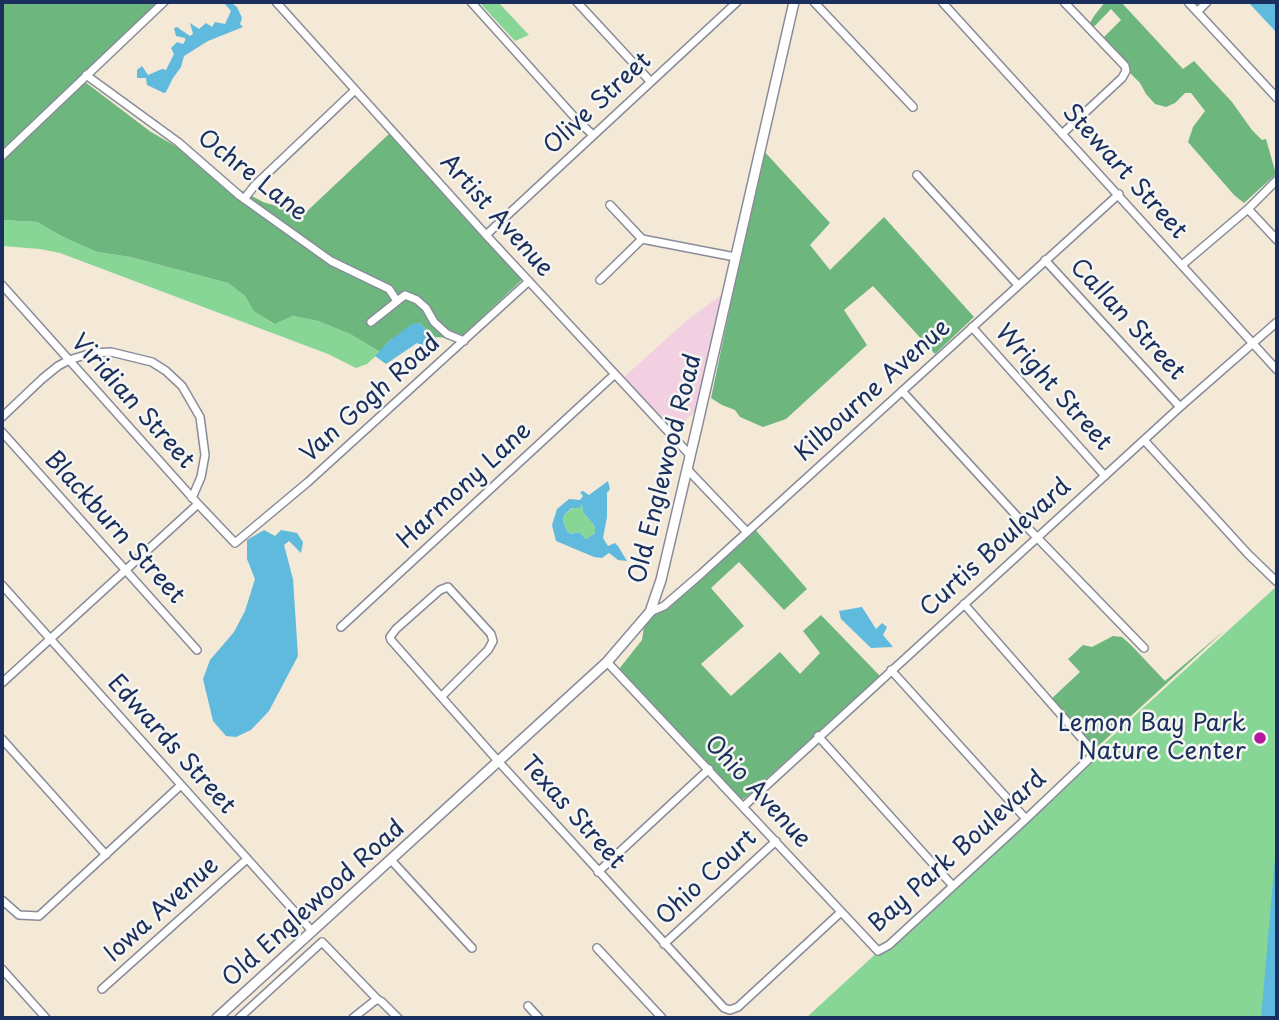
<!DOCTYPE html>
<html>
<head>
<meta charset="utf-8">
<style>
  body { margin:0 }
  #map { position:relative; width:1279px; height:1020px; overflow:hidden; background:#f4e8d7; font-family:"Playpen Sans",sans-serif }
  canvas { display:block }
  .frame { position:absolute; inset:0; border:4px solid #1b2f5e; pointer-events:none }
</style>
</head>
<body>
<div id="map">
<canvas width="1279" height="1020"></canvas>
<div class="frame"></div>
</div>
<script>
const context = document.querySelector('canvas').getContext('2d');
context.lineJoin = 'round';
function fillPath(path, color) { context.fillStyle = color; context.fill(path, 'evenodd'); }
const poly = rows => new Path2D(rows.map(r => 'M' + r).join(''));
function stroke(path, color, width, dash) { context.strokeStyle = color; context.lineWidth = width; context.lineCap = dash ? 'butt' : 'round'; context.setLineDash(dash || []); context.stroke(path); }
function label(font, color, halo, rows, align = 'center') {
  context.font = font + ' "Playpen Sans",sans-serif'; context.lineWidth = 5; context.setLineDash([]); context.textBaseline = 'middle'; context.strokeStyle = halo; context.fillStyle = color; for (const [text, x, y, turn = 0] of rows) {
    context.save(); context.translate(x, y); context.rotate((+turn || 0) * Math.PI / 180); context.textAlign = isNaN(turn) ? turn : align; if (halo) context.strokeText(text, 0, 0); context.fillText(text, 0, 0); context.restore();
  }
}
fillPath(poly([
  [724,293,697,410,671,433,622,379,685,322]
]), '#f2cfe1');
fillPath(poly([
  [479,2,498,2,529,35,515,41],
  [2,220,37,222,61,236,97,252,130,257,228,283,245,296,255,311,273,324,293,316,318,321,350,334,380,352,367,364,356,368,328,354,60,253,40,249,2,246],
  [582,504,583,512,594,525,595,529,595,533,586,539,579,532,571,534,567,531,563,521,564,515,573,508],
  [1277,586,1277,1018,806,1018,1119,730]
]), '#87d696');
fillPath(poly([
  [2,2,162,2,81,79,151,132,210,166,239,189,263,202,304,214,390,133,527,275,460,338,433,337,420,323,389,341,380,352,350,334,318,321,293,316,274,324,254,311,245,296,228,283,130,257,97,252,61,236,37,222,2,220],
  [1105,2,1121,2,1183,69,1194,61,1232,102,1252,130,1262,140,1266,139,1276,174,1244,203,1234,195,1188,142,1193,127,1205,111,1191,93,1185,93,1175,103,1166,107,1155,104,1146,94,1140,83,1099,42,1121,20,1111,9,1088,33,1087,28,1094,16],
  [763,150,830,223,810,245,830,270,884,217,974,317,935,354,873,286,844,310,867,345,786,419,763,427,740,417,735,410,722,405,711,398],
  [753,527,807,589,784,610,739,562,711,588,744,626,701,664,731,696,780,652,800,674,820,653,803,631,821,615,880,676,745,798,738,802,619,669,642,640,644,626,653,614],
  [1226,629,1094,750,1049,701,1080,672,1068,659,1083,645,1092,647,1113,636,1122,637,1131,645,1165,681]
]), '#6db77f');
fillPath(poly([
  [223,2,230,2,237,7,242,18,240,24,243,27,208,41,184,56,181,67,173,78,166,92,164,93,147,85,146,78,137,78,137,70,142,66,148,75,162,69,166,70,174,54,171,48,177,42,183,44,185,41,185,38,176,36,174,28,177,27,190,36,193,34,190,23,199,29,206,23,212,27,215,22,225,24,231,11],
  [1248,2,1277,2,1277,33],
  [420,323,433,337,437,338,434,344,423,346,417,343,386,364,375,356,389,341,412,324],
  [608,481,610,489,607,493,607,517,603,538,608,546,615,543,618,546,627,561,618,560,609,553,602,558,594,557,556,541,552,525,557,509,569,499,580,500,583,496,580,492,583,491,589,495],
  [582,504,583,512,594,525,595,529,595,533,586,539,579,532,571,534,567,531,563,521,564,515,572,508,579,508],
  [264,530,275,536,281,530,297,533,303,542,301,553,289,541,284,545,293,579,298,656,269,711,251,730,236,737,226,736,213,721,203,679,210,660,234,632,245,611,255,579,247,559,247,540],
  [862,607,876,629,882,623,887,627,883,635,893,647,871,648,841,619,839,611],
  [1277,848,1277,1018,1261,1018,1275,858]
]), '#60bade');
const minor = poly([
  [276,2,486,235,690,455],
  [471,2,577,120,593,135],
  [577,2,650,81],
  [814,2,913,107],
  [942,2,1277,370],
  [1188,2,1277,98],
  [1197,12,1207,2],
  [86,75,178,142,240,196,331,261,389,289,397,301],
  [1062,134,1122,78,1126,71,1125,66,1064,2],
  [2,156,164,2],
  [917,175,1018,285],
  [244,199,255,185,355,90],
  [610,205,642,239],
  [1248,209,1277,240],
  [486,235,737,2],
  [1045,260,1180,407],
  [1182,265,1248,209,1277,180],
  [600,280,642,239,735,257],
  [2,285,198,504,235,543,308,482,529,281],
  [371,322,405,295,417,300,426,308,434,322,447,334,464,341],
  [972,327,1105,476],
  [902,391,1024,524,1144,648],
  [2,417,42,379,58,366,69,360,92,353,111,352,152,362,166,371,182,386,200,417,205,455,201,477,192,498],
  [2,432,197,650],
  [1144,440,1248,554,1277,582],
  [687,469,746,531],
  [2,585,312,931],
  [650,612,664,606,701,574,1119,194],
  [341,627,615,374],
  [607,662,878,951,889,945,1026,819,1089,759,1092,753,1091,749,964,604],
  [891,670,1026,819],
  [2,683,198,504],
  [442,696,488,650,493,641,491,634,448,587,440,590,396,629,390,637,391,640,498,761,724,1008,730,1010,738,1007,841,912],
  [818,736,953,886],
  [2,739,106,855],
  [744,806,1180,407,1277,322],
  [391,860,472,948],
  [598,872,709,769],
  [2,900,19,915,39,916,181,785],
  [664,944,776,841],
  [597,948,662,1018],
  [2,969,46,1018],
  [102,989,247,859],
  [528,1006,539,1018],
  [239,1018,322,942,377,999,382,1002,398,1018],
  [353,1018,377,999]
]);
const tertiary = poly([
  [217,1018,607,662,650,612,661,580,696,431,794,2]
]);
stroke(minor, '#888c9a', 10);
stroke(tertiary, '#888c9a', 12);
stroke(minor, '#fff', 7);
stroke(tertiary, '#fff', 9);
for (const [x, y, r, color] of [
  [1260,738,7,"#b5179e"]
]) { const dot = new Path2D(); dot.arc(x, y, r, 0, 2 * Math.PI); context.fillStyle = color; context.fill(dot); stroke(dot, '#f6f6f2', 2.5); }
label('24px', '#1b2f5e', '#f6f6f2', [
  ["Olive Street",598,104,-43],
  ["Stewart Street",1124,172,48],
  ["Ochre Lane",252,176,38],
  ["Artist Avenue",496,216,48],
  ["Callan Street",1127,320,47],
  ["Wright Street",1053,388,48],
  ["Kilbourne Avenue",873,391,-42],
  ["Van Gogh Road",371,399,-42],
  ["Viridian Street",132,402,48],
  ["Old Englewood Road",666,469,-76],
  ["Harmony Lane",465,486,-43],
  ["Blackburn Street",114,528,48],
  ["Curtis Boulevard",996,548,-42],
  ["Edwards Street",171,745,48],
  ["Ohio Avenue",757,792,47],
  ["Texas Street",572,813,48],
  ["Bay Park Boulevard",958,852,-42],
  ["Ohio Court",707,878,-43],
  ["Old Englewood Road",314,904,-42],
  ["Iowa Avenue",162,910,-42]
]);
label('24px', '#1b2f5e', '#f6f6f2', [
  ["Lemon Bay Park",1246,724],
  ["Nature Center",1246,752]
], 'right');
</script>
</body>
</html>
